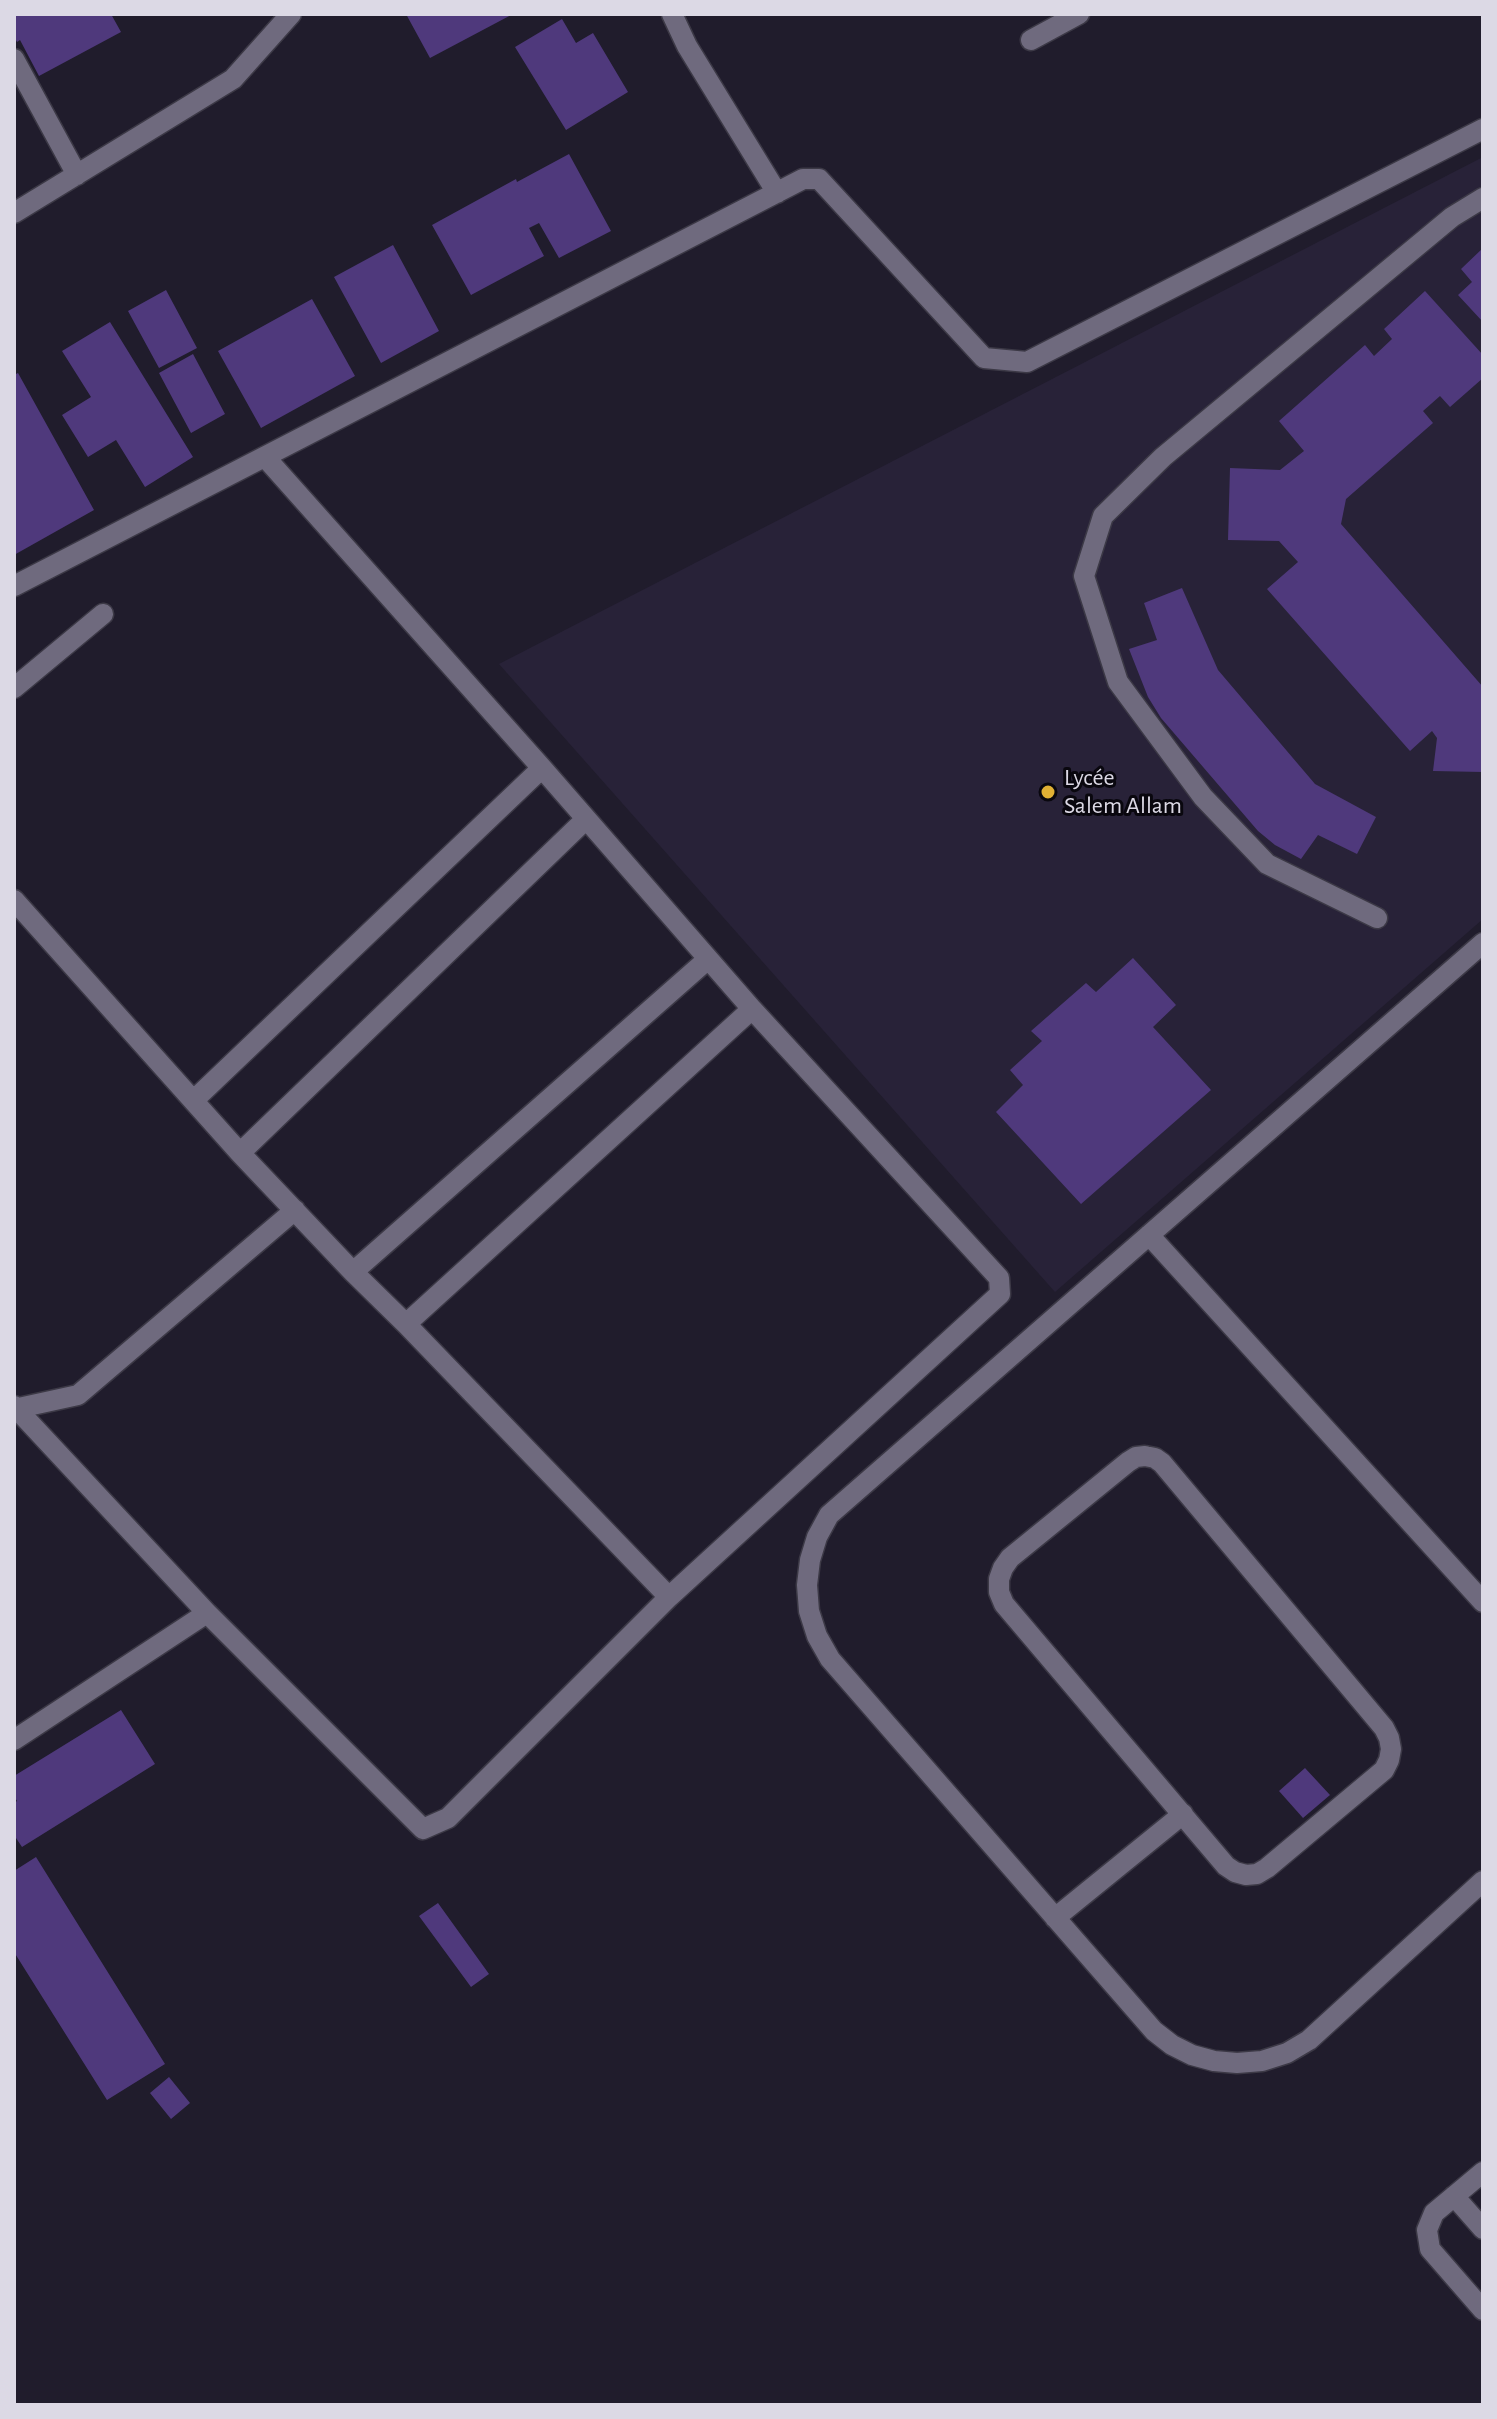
<!DOCTYPE html>
<html>
<head>
<meta charset="utf-8">
<style>
  body { margin:0 }
  #map { position:relative; width:1497px; height:2419px; overflow:hidden; background:#201c2c; font-family:"Alegreya Sans",sans-serif }
  canvas { display:block }
  .frame { position:absolute; inset:0; border:16px solid #dcd9e5; pointer-events:none }
</style>
</head>
<body>
<div id="map">
<canvas width="1497" height="2419"></canvas>
<div class="frame"></div>
</div>
<script>
const context = document.querySelector('canvas').getContext('2d');
context.lineJoin = 'round';
function fillPath(path, color) { context.fillStyle = color; context.fill(path, 'evenodd'); }
const poly = rows => new Path2D(rows.map(r => 'M' + r).join(''));
function stroke(path, color, width, dash) { context.strokeStyle = color; context.lineWidth = width; context.lineCap = dash ? 'butt' : 'round'; context.setLineDash(dash || []); context.stroke(path); }
function label(font, color, halo, rows, align = 'center') {
  context.font = font + ' "Alegreya Sans",sans-serif'; context.lineWidth = 6; context.setLineDash([]); context.textBaseline = 'middle'; context.strokeStyle = halo; context.fillStyle = color; for (const [text, x, y, turn = 0] of rows) {
    context.save(); context.translate(x, y); context.rotate((+turn || 0) * Math.PI / 180); context.textAlign = isNaN(turn) ? turn : align; if (halo) context.strokeText(text, 0, 0); context.fillText(text, 0, 0); context.restore();
  }
}
fillPath(poly([
  [1483,157,1483,919,1055,1292,499,664]
]), '#282238');
fillPath(poly([
  [14,14,111,14,121,32,39,76,20,40,17,42,14,36],
  [406,14,513,14,430,58],
  [562,19,576,43,593,33,628,92,566,130,515,47],
  [569,154,611,231,559,258,539,223,529,228,544,256,471,295,432,225,516,179,517,182],
  [393,245,439,331,381,363,334,277],
  [1483,248,1483,322,1458,295,1472,282,1461,269],
  [166,290,197,348,159,368,128,311],
  [1425,291,1483,355,1483,378,1450,407,1440,396,1423,411,1433,423,1346,499,1341,524,1483,687,1483,772,1433,771,1437,738,1432,731,1410,751,1267,589,1298,562,1279,541,1228,540,1230,468,1280,470,1304,451,1279,421,1365,345,1374,356,1392,339,1384,329],
  [312,299,355,376,261,428,218,351],
  [110,322,193,457,145,487,116,440,88,457,62,415,91,397,62,351],
  [193,354,225,414,191,433,159,373],
  [18,373,94,510,14,555,14,375],
  [1182,588,1218,670,1315,784,1376,817,1357,854,1318,835,1301,859,1275,845,1258,831,1161,718,1148,697,1129,649,1157,640,1144,603],
  [1133,958,1176,1005,1153,1027,1211,1090,1081,1204,996,1112,1023,1085,1010,1070,1042,1041,1031,1031,1086,983,1096,992],
  [121,1710,155,1764,22,1847,14,1835,14,1803,17,1801,14,1796,14,1776],
  [1305,1768,1330,1795,1303,1818,1279,1791],
  [36,1857,165,2064,107,2100,14,1952,14,1871],
  [438,1903,489,1974,471,1987,419,1916],
  [169,2077,190,2103,171,2119,150,2093]
]), '#4f397c');
const minor = poly([
  [672,14,687,46,777,193],
  [1031,40,1079,14],
  [14,59,77,175],
  [14,213,233,79,291,14],
  [265,457,542,768,752,1009,999,1278,1000,1294,669,1597],
  [14,586,803,179,819,179,984,358,1027,362,1483,129],
  [14,688,103,614],
  [14,900,240,1153,353,1272,406,1324,669,1597,448,1818,423,1829,207,1613,14,1406],
  [1377,918,1267,864,1203,797,1118,682,1084,576,1103,516,1163,457,1452,217,1483,198],
  [1483,943,829,1515,817,1537,810,1560,807,1585,809,1611,817,1636,830,1659,1154,2031,1172,2045,1192,2055,1214,2061,1237,2063,1262,2061,1287,2053,1309,2040,1483,1881],
  [194,1100,542,768],
  [240,1153,585,820],
  [1149,1235,1483,1602],
  [353,1272,708,959],
  [406,1324,752,1009],
  [14,1409,78,1395,295,1210],
  [1145,1456,1155,1458,1162,1463,1384,1728,1389,1738,1391,1749,1389,1760,1384,1770,1267,1868,1257,1874,1246,1875,1235,1872,1226,1866,1004,1604,999,1592,999,1579,1003,1568,1010,1558,1128,1462,1136,1457,1145,1456],
  [14,1740,207,1613],
  [1055,1918,1183,1814],
  [1483,2172,1434,2213,1427,2230,1430,2249,1483,2310],
  [1454,2196,1483,2229]
]);
stroke(minor, '#3c3946', 23);
stroke(minor, '#6f6a7e', 20);
for (const [x, y, r, color] of [
  [1048,792,8,"#e0b034"]
]) { const dot = new Path2D(); dot.arc(x, y, r, 0, 2 * Math.PI); context.fillStyle = color; context.fill(dot); stroke(dot, '#09070e', 3); }
label('24px', '#dcd9e5', '#09070e', [
  ["Lycée",1064,778],
  ["Salem Allam",1064,806]
], 'left');
</script>
</body>
</html>
